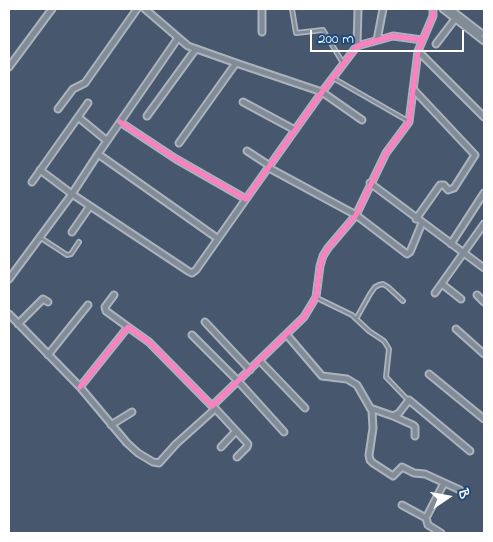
<!DOCTYPE html>
<html>
<head>
<meta charset="utf-8">
<style>
  body { margin:0 }
  #map { position:relative; width:493px; height:542px; overflow:hidden; background:#46576e; font-family:"Indie Flower",sans-serif }
  canvas { display:block }
  .frame { position:absolute; inset:0; border:10px solid #fff; pointer-events:none }
  .north { position:absolute; left:423px; top:472px; width:50px; height:50px; -webkit-text-stroke:4px #1f4a7a; paint-order:stroke; rotate:78deg; font-size:14px; font-weight:700; line-height:20px; text-align:center; color:#fff }
  .north::after { content:''; display:block; margin:auto; width:18px; height:22px; background:#fff; clip-path:polygon(50% 0,100% 100%,50% 72%,0 100%) }
  .scale { position:absolute; left:310px; top:30px; width:154px; height:22px; box-sizing:border-box; border:2px solid #fff; border-top:0; padding-left:6px; font-size:15px; line-height:18px; white-space:nowrap; color:#fff; -webkit-text-stroke:4px #1f4a7a; paint-order:stroke }
</style>
</head>
<body>
<div id="map">
<canvas width="493" height="542"></canvas>
<div class="frame"></div>
<div class="north">B</div>
<div class="scale">200 m</div>
</div>
<script>
const context = document.querySelector('canvas').getContext('2d');
context.lineJoin = 'round';
const poly = rows => new Path2D(rows.map(r => 'M' + r).join(''));
function stroke(path, color, width, dash) { context.strokeStyle = color; context.lineWidth = width; context.lineCap = dash ? 'butt' : 'round'; context.setLineDash(dash || []); context.stroke(path); }
const lane = poly([
  [292,9,296,33,323,30,343,63],
  [333,78,408,121],
  [41,238,67,255,71,254,79,242],
  [317,298,352,315,369,331,384,341,389,349,386,377,408,400],
  [356,319,370,294,375,287,379,285,383,284,388,287,403,301]
]);
const street = poly([
  [145,9,188,46,236,63],
  [262,9,262,32],
  [443,9,484,41],
  [450,9,481,33,484,33],
  [178,38,98,154,217,238],
  [377,40,383,9],
  [436,44,455,19],
  [357,46,358,9],
  [418,51,484,117],
  [9,67,52,9],
  [413,89,475,155,454,188,448,190,444,185,440,185,416,219],
  [243,102,295,130],
  [58,109,73,89,85,83,137,9],
  [147,116,195,50],
  [78,117,106,140],
  [120,122,176,159,246,199,322,92,357,46,393,36,422,40],
  [179,143,236,63,322,92,362,120],
  [247,151,270,166],
  [269,168,356,215,407,254,410,252,422,223],
  [40,170,72,194,188,271,192,273,196,270,246,199],
  [32,182,88,103],
  [370,183,484,268],
  [72,232,90,206],
  [451,244,484,193],
  [9,279,72,194,98,154],
  [442,284,461,299],
  [435,293,484,224],
  [114,295,105,307,106,311,128,327],
  [477,295,484,302],
  [9,314,80,387,127,443,138,453,153,462,159,463,176,444,215,409],
  [205,322,250,370],
  [18,324,43,299,48,302],
  [456,329,484,354],
  [192,335,238,381,284,432],
  [287,335,322,376,347,379,357,385,372,411,373,428,369,455,370,460,373,463,393,476,402,467,414,473,425,474,460,490],
  [48,355,88,305],
  [260,361,305,408],
  [429,374,484,419],
  [80,387,128,327,149,342,212,406,304,317,316,297,320,266,323,256,328,248,356,215,386,153,409,122,418,51,433,16,433,9],
  [213,406,248,444,247,447,237,457],
  [370,408,393,416,399,413,409,400,470,451],
  [393,416,413,425,415,427,415,436],
  [111,425,132,412],
  [221,447,236,431],
  [402,505,426,518,428,525,441,533],
  [426,518,444,483]
]);
stroke(lane, '#acb3be', 6);
stroke(street, '#acb3be', 9);
stroke(lane, '#828c97', 2.5);
stroke(street, '#828c97', 5);
stroke(poly([
  [120,122,176,159,246,199,322,92,357,46,393,36,422,40],
  [80,387,128,327,149,342,212,406,304,317,316,297,320,266,323,256,328,248,356,215,386,153,409,122,418,51,433,16,433,9]
]), '#ff80c0', 5);
</script>
</body>
</html>
